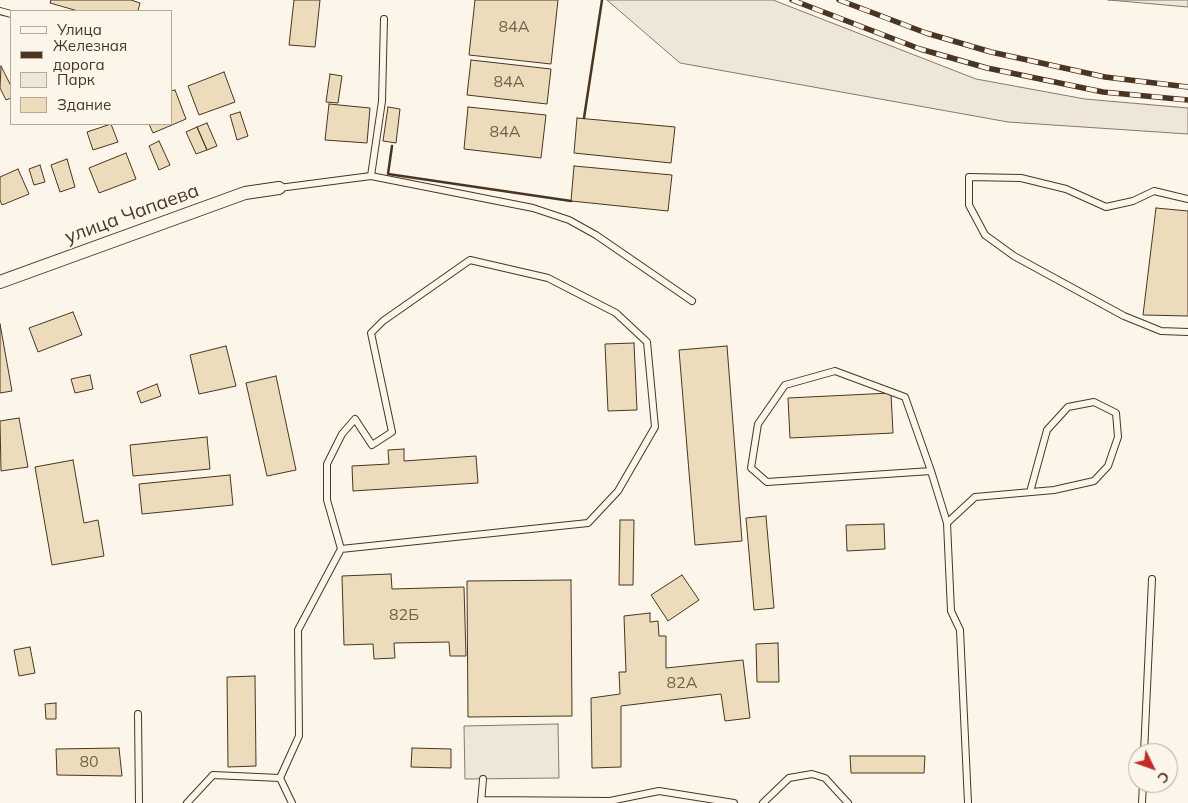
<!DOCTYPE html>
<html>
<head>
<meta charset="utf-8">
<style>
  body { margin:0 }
  #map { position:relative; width:1188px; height:803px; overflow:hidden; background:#fbf6e9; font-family:Mulish,sans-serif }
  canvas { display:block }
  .legend { position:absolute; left:10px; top:10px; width:162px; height:115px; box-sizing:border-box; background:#fbf6e9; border:1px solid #b4a999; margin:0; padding:6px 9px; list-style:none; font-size:15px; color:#4a3520 }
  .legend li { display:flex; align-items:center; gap:10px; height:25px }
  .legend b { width:25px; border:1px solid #b4a999 }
  .north { position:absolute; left:1128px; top:743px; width:50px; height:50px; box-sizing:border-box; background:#fbf6e9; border:1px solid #b4a999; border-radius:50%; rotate:132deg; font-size:14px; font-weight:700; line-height:20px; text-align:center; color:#4a3520 }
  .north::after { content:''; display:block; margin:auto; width:18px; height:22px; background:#c62828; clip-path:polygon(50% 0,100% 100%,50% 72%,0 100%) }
</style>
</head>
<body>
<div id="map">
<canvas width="1188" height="803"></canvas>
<ul class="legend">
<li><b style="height:6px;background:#fbf6e9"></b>Улица</li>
<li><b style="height:6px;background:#4a3520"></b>Железная дорога</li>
<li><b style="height:14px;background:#ede6d9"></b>Парк</li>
<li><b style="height:14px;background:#ecdcbc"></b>Здание</li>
</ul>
<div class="north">С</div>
</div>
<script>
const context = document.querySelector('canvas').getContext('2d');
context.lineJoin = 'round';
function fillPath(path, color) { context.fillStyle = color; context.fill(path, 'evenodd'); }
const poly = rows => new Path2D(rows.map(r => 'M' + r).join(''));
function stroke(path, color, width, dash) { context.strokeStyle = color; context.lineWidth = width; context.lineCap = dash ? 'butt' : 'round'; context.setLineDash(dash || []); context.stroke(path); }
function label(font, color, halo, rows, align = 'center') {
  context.font = font + ' Mulish,sans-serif'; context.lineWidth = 4; context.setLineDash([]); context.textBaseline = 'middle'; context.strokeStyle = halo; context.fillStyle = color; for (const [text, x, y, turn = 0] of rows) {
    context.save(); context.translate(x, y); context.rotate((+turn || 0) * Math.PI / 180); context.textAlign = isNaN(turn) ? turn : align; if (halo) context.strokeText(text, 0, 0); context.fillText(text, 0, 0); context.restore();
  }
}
const green = poly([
  [607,0,773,0,976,79,1085,99,1188,108,1188,134,1008,122,680,63,607,0],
  [1108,0,1188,0,1188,7,1109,0,1108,0]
]);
fillPath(green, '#ede6d9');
stroke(green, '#887966', 1);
const parking = poly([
  [558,724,559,778,465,779,464,726,558,724]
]);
fillPath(parking, '#ede7d9');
stroke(parking, '#887966', 1);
const building = poly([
  [51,0,131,0,140,3,138,11,78,11,50,3,51,0],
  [294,0,320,0,315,47,289,45,294,0],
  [475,0,558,0,551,64,469,55,475,0],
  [471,60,551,69,547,104,467,95,471,60],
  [1,66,11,86,11,98,6,100,0,88,1,66],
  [224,72,235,102,199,115,188,86,224,72],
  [330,74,342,76,338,103,326,102,330,74],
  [175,90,186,119,153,133,149,124,171,124,171,91,175,90],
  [329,104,370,108,367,143,325,140,329,104],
  [388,107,400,109,396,143,383,141,388,107],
  [468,107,546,115,541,158,464,149,468,107],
  [240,112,248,136,237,140,230,115,240,112],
  [577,118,675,127,671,163,574,153,577,118],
  [207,123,217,146,207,150,197,127,207,123],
  [111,124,118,142,93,150,87,132,111,124],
  [197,127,207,150,196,154,186,132,197,127],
  [159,141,170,165,159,170,149,146,159,141],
  [126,153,136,179,99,193,89,168,126,153],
  [67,159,75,187,60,192,51,165,67,159],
  [40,165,45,182,34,185,29,169,40,165],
  [574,166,672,175,668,211,571,201,574,166],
  [18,169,29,194,2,205,0,200,0,177,18,169],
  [1156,208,1188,211,1188,316,1143,315,1156,208],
  [73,312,82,335,38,352,29,328,73,312],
  [0,324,12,391,0,393,0,324],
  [634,343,637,410,608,411,605,344,634,343],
  [226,346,236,386,199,394,190,355,226,346],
  [727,346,742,541,695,545,679,350,727,346],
  [90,375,93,389,75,393,71,379,90,375],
  [276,376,296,470,267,476,246,383,276,376],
  [157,384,161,396,141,403,137,392,157,384],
  [891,393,893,433,790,438,788,398,891,393],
  [19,418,28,467,1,471,0,421,19,418],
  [207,437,210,469,133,476,130,445,207,437],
  [404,449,404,461,476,456,478,483,353,491,352,466,389,464,388,450,404,449],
  [73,460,84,523,98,520,104,556,52,565,35,467,73,460],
  [230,475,233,505,142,514,139,484,230,475],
  [766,516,774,608,754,610,746,518,766,516],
  [620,520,634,520,633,585,619,585,620,520],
  [884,524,885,549,847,551,846,525,884,524],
  [391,574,392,589,464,587,466,656,450,656,449,642,394,643,395,658,374,659,373,644,344,645,342,576,391,574],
  [682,575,699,600,668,621,651,595,682,575],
  [571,580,572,716,468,717,467,581,571,580],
  [650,613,650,622,658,621,659,636,666,636,666,668,743,660,750,718,725,721,721,694,621,706,621,767,592,768,591,698,620,694,619,672,626,672,624,616,650,613],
  [778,643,779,682,757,682,756,644,778,643],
  [30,647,35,673,19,676,14,650,30,647],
  [255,676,256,766,228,767,227,677,255,676],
  [56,703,56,719,46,719,45,704,56,703],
  [119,748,122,776,57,775,56,749,119,748],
  [412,748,451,749,451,768,411,767,412,748],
  [850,756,925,756,924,773,851,773,850,756]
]);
fillPath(building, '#ecdcbc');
stroke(building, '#4a3520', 1);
const lane = poly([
  [0,11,11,14],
  [371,176,382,101,384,19],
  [279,188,371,176,533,208,569,220,596,235,692,301],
  [1188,199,1154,191,1133,201,1106,207,1066,189,1021,178,969,177,969,205,985,235,1014,256,1124,316,1161,331,1188,332],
  [931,471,767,482,751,468,758,424,785,385,835,371,905,397,931,471,947,523],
  [138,714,139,803],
  [1144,753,1152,579],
  [280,778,299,736,298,630,341,549,327,500,327,464,342,434,355,419,372,445,392,432,371,333,383,321,470,260,548,278,616,313,647,342,655,427,618,491,588,523,341,549],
  [481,800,610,801,611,803],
  [610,801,659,791,734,803],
  [187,803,213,775,280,778,292,803],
  [481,803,483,779],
  [763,803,789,778,812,774,825,778,848,803],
  [968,803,960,630,951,611,947,523,975,497,1054,490,1094,481,1108,466,1118,437,1116,413,1094,402,1068,407,1047,430,1030,492],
  [1142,803,1143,783]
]);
const street = poly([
  [0,282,245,193,279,188]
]);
stroke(lane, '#4a3520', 8);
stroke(street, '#4a3520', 14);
stroke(lane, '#fbf6e9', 6);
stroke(street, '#fbf6e9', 12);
const rail = poly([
  [792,0,920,49,987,68,1103,92,1188,100],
  [839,0,926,33,991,52,1105,77,1188,87]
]);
stroke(rail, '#4a3520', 5.5);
stroke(rail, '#fbf6e9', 4, [11]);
stroke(poly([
  [584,118,602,0],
  [392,146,388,174,571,201]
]), '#4a3520', 2.5);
label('16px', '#725f47', null, [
  ["84А",514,27],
  ["84А",509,82],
  ["84А",505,132],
  ["82Б",404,615],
  ["82А",682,683],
  ["80",89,762]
]);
label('19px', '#4a3520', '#fbf6e9', [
  ["улица Чапаева",132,214,-20]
]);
</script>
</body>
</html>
